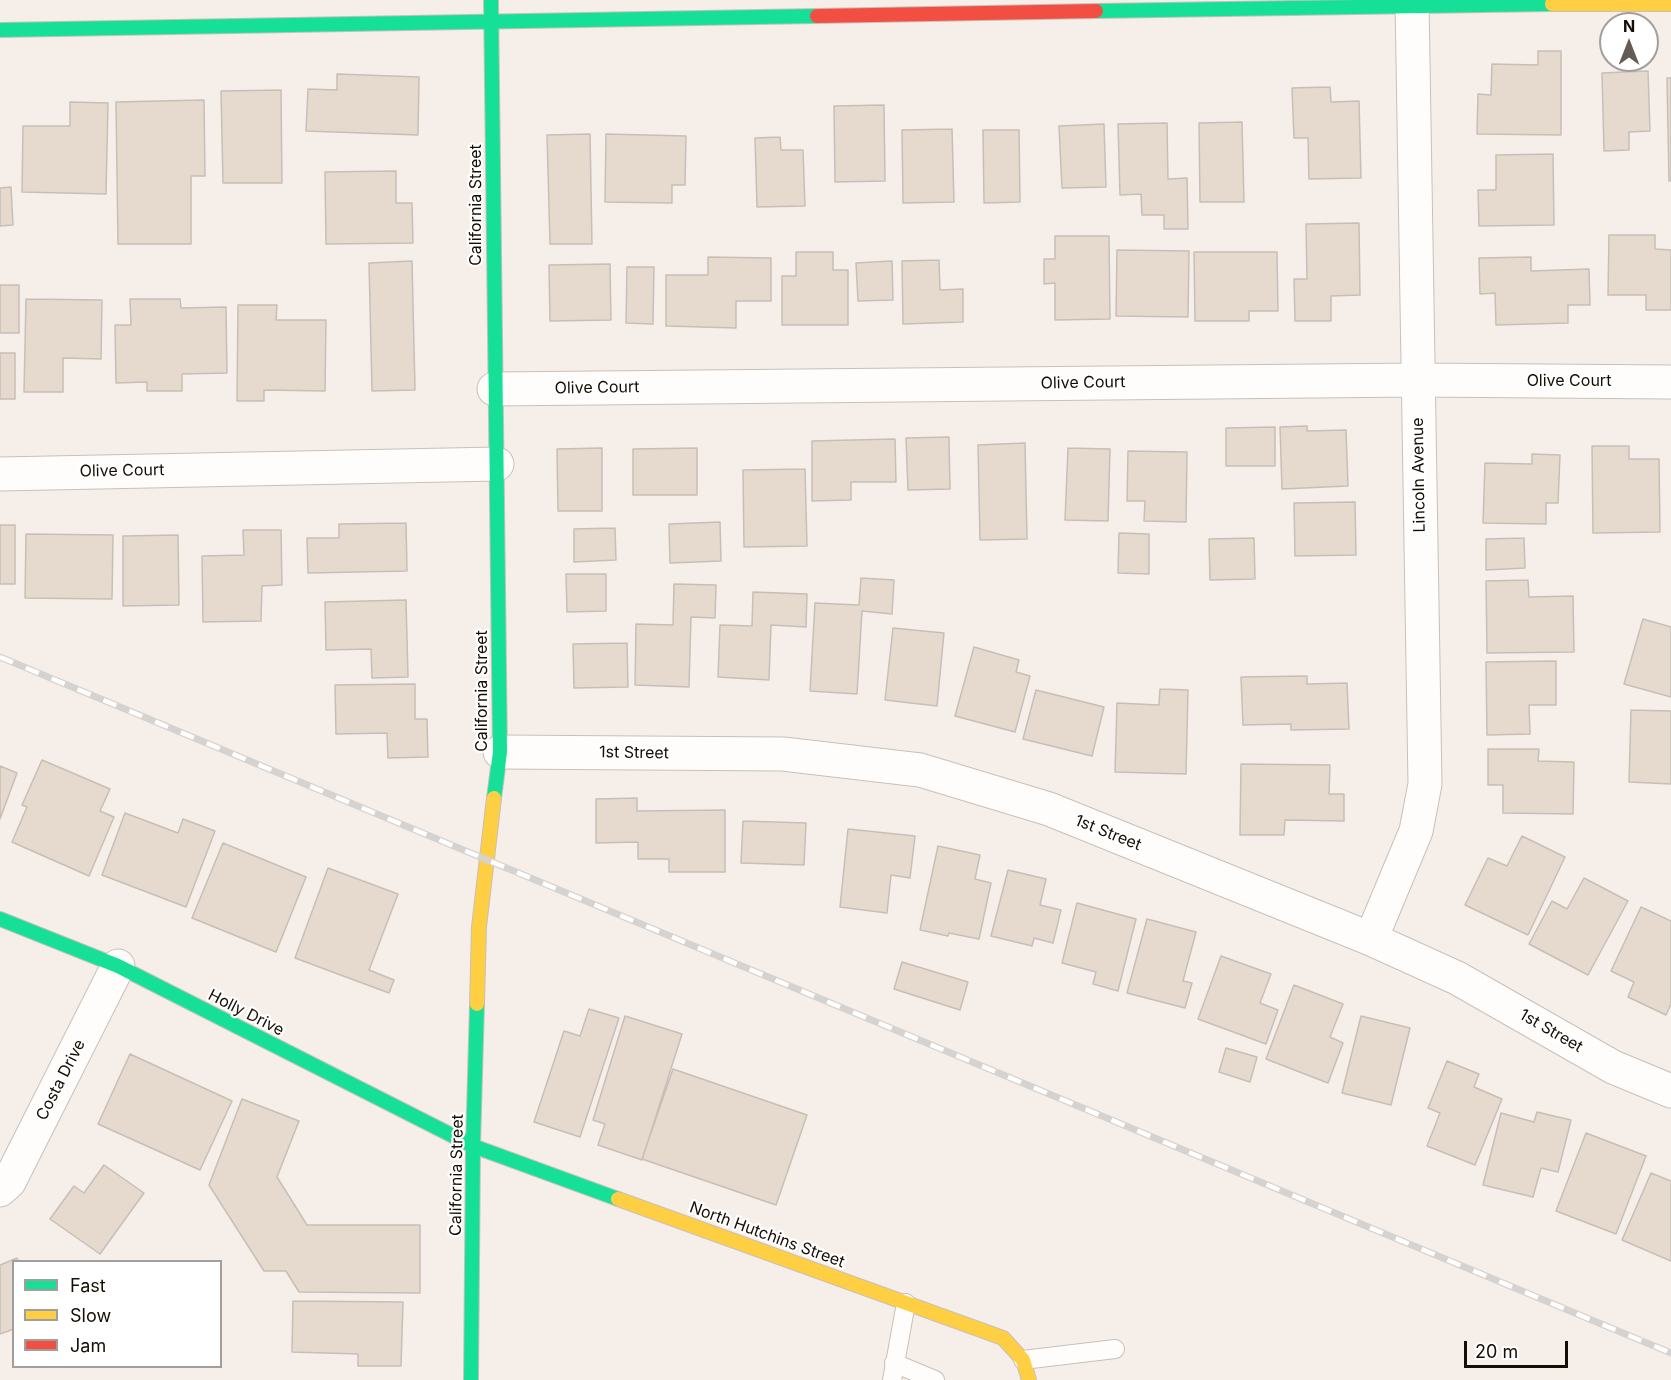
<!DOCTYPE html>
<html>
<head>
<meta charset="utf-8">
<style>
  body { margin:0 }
  #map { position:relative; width:1671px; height:1380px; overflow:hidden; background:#f6efe9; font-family:Inter,sans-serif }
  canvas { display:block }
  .legend { position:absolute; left:12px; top:1260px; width:210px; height:108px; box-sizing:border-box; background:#fff; border:2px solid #a29e9b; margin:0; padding:8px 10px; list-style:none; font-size:18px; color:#160d04 }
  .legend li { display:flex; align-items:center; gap:12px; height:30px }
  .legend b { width:30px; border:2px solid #a29e9b }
  .north { position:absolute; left:1599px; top:12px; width:60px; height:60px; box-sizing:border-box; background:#fff; border:2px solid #a29e9b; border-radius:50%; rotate:0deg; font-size:16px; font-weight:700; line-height:24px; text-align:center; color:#160d04 }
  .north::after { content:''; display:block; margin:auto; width:21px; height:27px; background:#645c54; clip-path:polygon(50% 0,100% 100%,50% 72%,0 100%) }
  .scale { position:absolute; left:1464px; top:1341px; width:104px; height:27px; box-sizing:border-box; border:3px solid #160d04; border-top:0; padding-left:8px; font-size:18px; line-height:21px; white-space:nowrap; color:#160d04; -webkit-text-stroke:4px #fff; paint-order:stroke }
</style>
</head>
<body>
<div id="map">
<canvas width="1671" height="1380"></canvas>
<ul class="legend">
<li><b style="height:8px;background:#16e098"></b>Fast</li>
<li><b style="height:8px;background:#ffcf43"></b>Slow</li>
<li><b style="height:8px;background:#f24e42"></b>Jam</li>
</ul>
<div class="north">N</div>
<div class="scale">20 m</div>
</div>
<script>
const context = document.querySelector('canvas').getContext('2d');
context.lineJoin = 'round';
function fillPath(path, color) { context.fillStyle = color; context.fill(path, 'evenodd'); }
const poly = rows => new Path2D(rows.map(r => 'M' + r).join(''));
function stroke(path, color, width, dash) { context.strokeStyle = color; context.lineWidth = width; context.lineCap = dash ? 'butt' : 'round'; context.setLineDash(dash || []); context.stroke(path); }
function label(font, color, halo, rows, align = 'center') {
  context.font = font + ' Inter,sans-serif'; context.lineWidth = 4.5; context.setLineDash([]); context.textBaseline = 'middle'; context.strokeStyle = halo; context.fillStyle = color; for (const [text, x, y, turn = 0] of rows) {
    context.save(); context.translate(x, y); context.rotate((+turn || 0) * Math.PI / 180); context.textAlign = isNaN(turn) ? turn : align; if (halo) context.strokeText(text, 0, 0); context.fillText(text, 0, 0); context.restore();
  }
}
const building = poly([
  [1538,51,1561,51,1561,135,1477,134,1478,94,1491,95,1492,64,1538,65,1538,51],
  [1648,71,1650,131,1629,132,1629,150,1604,151,1602,73,1648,71],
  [337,74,419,77,418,135,306,131,308,89,337,90,337,74],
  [1667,78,1671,78,1671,181,1669,181,1667,78],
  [1330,87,1331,102,1359,101,1361,178,1309,179,1308,138,1294,138,1292,88,1330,87],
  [281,90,282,183,223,183,221,91,281,90],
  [204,100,205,176,191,176,191,244,118,244,116,102,204,100],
  [70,102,108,103,106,194,22,192,23,126,70,126,70,102],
  [884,105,885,181,835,182,834,106,884,105],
  [1242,122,1244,202,1200,202,1199,123,1242,122],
  [1167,123,1168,179,1187,178,1188,229,1164,229,1164,215,1142,215,1141,194,1120,195,1118,124,1167,123],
  [1104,124,1106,187,1062,188,1059,126,1104,124],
  [952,129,954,202,903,203,902,130,952,129],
  [983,130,1019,130,1020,202,984,203,983,130],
  [590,134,592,244,550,244,547,135,590,134],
  [606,134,686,136,685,185,672,185,672,203,605,202,606,134],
  [780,137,781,150,803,150,805,206,757,207,755,138,780,137],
  [1553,154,1554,225,1479,226,1478,190,1496,190,1496,155,1553,154],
  [396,171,396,203,412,203,413,243,326,244,325,172,396,171],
  [11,187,13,225,0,226,0,188,11,187],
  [1359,223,1360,295,1331,296,1331,321,1295,321,1294,279,1307,279,1306,224,1359,223],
  [1609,235,1655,235,1655,249,1671,250,1671,310,1646,310,1646,295,1608,295,1609,235],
  [1055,236,1109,236,1110,319,1055,320,1055,283,1044,284,1044,259,1055,259,1055,236],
  [1117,250,1189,251,1188,317,1116,316,1117,250],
  [796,252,833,252,833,270,848,270,848,325,782,325,782,276,796,276,796,252],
  [1194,252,1277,252,1278,311,1249,311,1249,321,1195,321,1194,252],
  [708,257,771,258,771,301,736,301,736,328,666,326,666,275,708,275,708,257],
  [1531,257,1531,271,1589,269,1590,305,1568,305,1568,323,1496,325,1495,293,1480,294,1479,258,1531,257],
  [939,260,940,290,963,289,963,322,903,324,902,261,939,260],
  [412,261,415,390,372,391,369,263,412,261],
  [892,261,893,300,858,301,856,263,892,261],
  [610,264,611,320,550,321,549,265,610,264],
  [627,267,654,267,653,324,626,323,627,267],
  [0,285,19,285,19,333,0,333,0,285],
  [26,299,102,300,101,359,63,358,63,392,24,392,26,299],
  [130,299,180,299,181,308,226,307,227,373,182,374,182,391,147,391,147,382,116,383,115,325,131,325,130,299],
  [238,305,277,305,276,320,326,320,325,391,264,390,264,401,237,401,238,305],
  [0,353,15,353,15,399,0,399,0,353],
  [1307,426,1307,431,1346,430,1348,486,1282,489,1280,427,1307,426],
  [1275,427,1275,466,1226,466,1226,428,1275,427],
  [949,437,950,489,908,490,906,438,949,437],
  [895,439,896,482,851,482,851,500,812,501,812,441,895,439],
  [1025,443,1027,539,980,540,978,445,1025,443],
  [1592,446,1629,446,1629,459,1659,459,1660,532,1593,533,1592,446],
  [602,448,602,511,558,511,557,449,602,448],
  [697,448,697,495,633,495,633,449,697,448],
  [1068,448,1110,449,1108,521,1065,520,1068,448],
  [1128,451,1187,452,1186,522,1144,521,1145,501,1127,501,1128,451],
  [1532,454,1560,455,1558,503,1546,503,1546,524,1483,523,1485,463,1532,464,1532,454],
  [805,469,807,546,744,547,743,470,805,469],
  [1355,502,1356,555,1295,556,1294,503,1355,502],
  [720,522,721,561,670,563,669,524,720,522],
  [406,523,407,571,308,573,307,538,339,538,339,524,406,523],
  [0,525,15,525,15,584,0,584,0,525],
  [615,528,616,560,574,562,574,529,615,528],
  [243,530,281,530,282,585,262,586,261,621,203,622,202,556,244,555,243,530],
  [1119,533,1149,534,1149,574,1118,573,1119,533],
  [26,534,113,535,112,599,25,598,26,534],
  [178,535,179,605,123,606,123,536,178,535],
  [1254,538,1255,579,1210,580,1209,539,1254,538],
  [1524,538,1525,568,1486,570,1486,539,1524,538],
  [566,574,606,574,606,611,567,612,566,574],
  [861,578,894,580,892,614,862,611,857,694,810,691,815,603,859,605,861,578],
  [1528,580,1529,597,1573,596,1574,652,1487,653,1486,581,1528,580],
  [674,584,716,585,715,618,691,617,689,687,635,685,636,624,673,625,674,584],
  [753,592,807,594,806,627,771,625,769,680,718,677,720,625,752,626,753,592],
  [406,600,408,677,372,678,371,649,326,650,325,602,406,600],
  [1643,619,1671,627,1671,697,1624,684,1643,619],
  [893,628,944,633,937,706,885,700,893,628],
  [627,643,628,687,574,688,573,644,627,643],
  [974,647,1019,660,1016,672,1030,676,1015,732,955,716,974,647],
  [1556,661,1556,705,1529,705,1530,734,1487,735,1486,662,1556,661],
  [1307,676,1307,684,1347,683,1349,729,1291,730,1291,724,1243,725,1241,677,1307,676],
  [415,684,415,719,427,719,428,757,388,758,387,733,336,734,335,685,415,684],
  [1160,689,1188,690,1186,774,1115,772,1117,703,1159,705,1160,689],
  [1036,690,1104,707,1092,756,1023,739,1036,690],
  [1631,710,1671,711,1671,784,1629,782,1631,710],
  [1488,749,1539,749,1538,761,1574,762,1573,814,1503,813,1503,785,1488,785,1488,749],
  [42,760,110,789,100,811,114,817,89,876,12,842,27,807,22,805,42,760],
  [1241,764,1330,765,1329,794,1344,794,1344,821,1285,820,1284,835,1240,835,1241,764],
  [0,766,17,773,0,819,0,766],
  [637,798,637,811,725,810,725,872,669,872,669,859,638,859,638,842,596,843,596,799,637,798],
  [125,813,178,833,183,819,215,831,186,907,102,875,125,813],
  [743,821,806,823,804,865,741,863,743,821],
  [848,829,915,836,910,878,891,875,887,913,840,907,848,829],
  [1522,836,1565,857,1528,935,1465,905,1488,858,1507,866,1522,836],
  [223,843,306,877,276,952,192,918,223,843],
  [938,846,980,855,975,879,991,883,979,939,949,933,948,936,920,930,938,846],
  [328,868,398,894,369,970,394,980,389,993,295,958,328,868],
  [1008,870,1046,879,1040,905,1061,910,1053,943,1034,938,1032,946,991,936,1008,870],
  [1584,878,1628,901,1588,975,1529,944,1552,901,1567,909,1584,878],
  [1077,903,1136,919,1118,991,1093,984,1096,972,1062,963,1077,903],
  [1641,907,1671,921,1671,1004,1666,1015,1628,997,1634,982,1611,971,1641,907],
  [1147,919,1196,932,1183,981,1192,983,1185,1008,1127,993,1147,919],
  [1221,956,1271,974,1260,1003,1278,1010,1266,1044,1198,1019,1221,956],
  [902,962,968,982,960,1010,894,989,902,962],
  [1294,985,1343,1004,1330,1037,1343,1043,1328,1083,1266,1059,1294,985],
  [589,1009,619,1018,580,1137,534,1122,564,1031,580,1036,589,1009],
  [625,1016,682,1034,642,1160,598,1145,605,1124,593,1120,625,1016],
  [1361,1016,1410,1028,1391,1105,1342,1093,1361,1016],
  [1226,1048,1257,1057,1250,1082,1219,1072,1226,1048],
  [130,1054,232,1101,200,1170,98,1124,130,1054],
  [1447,1061,1479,1074,1474,1087,1502,1099,1475,1165,1427,1146,1440,1113,1428,1108,1447,1061],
  [673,1069,807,1115,776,1205,642,1159,673,1069],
  [242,1099,299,1121,277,1177,307,1225,420,1225,420,1293,299,1292,286,1271,264,1271,209,1185,242,1099],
  [1537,1112,1571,1120,1558,1172,1541,1168,1533,1197,1483,1185,1501,1113,1534,1122,1537,1112],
  [1586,1133,1646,1156,1616,1234,1556,1211,1586,1133],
  [104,1165,144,1193,100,1254,50,1219,74,1186,84,1193,104,1165],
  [1651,1173,1671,1181,1671,1261,1622,1240,1651,1173],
  [17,1258,19,1262,14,1262,14,1329,0,1334,0,1265,17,1258],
  [293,1301,403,1302,401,1366,358,1366,358,1354,292,1352,293,1301]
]);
fillPath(building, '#e6dace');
stroke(building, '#c7bfb7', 1.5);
const lane = poly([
  [1023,1360,1115,1349],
  [894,1363,935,1380],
  [892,1380,906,1303]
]);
const street = poly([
  [494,389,1417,380,1671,382],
  [0,474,497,464],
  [500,752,783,754,920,770,1049,809,1371,939,1457,978,1613,1067,1671,1091],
  [1371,939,1416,831,1425,784,1412,0],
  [0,1190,9,1182,118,966]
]);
const fast = poly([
  [491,0,500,752,494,798],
  [1096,11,1552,4],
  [0,30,817,16],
  [0,919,118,966,473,1146,618,1199],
  [471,1380,473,1146,477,1004]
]);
const slow = poly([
  [1552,4,1671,4],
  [477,1004,479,927,494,798],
  [618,1199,1003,1338,1023,1360,1029,1380]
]);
const jam = poly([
  [817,16,1096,11]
]);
stroke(lane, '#c8c0b9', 20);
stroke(street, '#c8c0b9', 35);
stroke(fast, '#c8c0b9', 16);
stroke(slow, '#c8c0b9', 16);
stroke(jam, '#c8c0b9', 16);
stroke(lane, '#fefdfc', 18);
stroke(street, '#fefdfc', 33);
stroke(fast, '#16e098', 14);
stroke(slow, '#ffcf43', 14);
stroke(jam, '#f24e42', 14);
const rail = poly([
  [0,657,1671,1353]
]);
stroke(rail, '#d5d2d0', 7);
stroke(rail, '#fff', 4.5, [14]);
label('16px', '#160d04', '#fff', [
  ["California Street",476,205,-90],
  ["Olive Court",1569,381],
  ["Olive Court",1083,383,-1],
  ["Olive Court",597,388,-1],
  ["Olive Court",122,471,-1],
  ["Lincoln Avenue",1419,475,-91],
  ["California Street",482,691,-90],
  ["1st Street",634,753,1],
  ["1st Street",1108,833,22],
  ["Holly Drive",246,1013,27],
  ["1st Street",1551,1031,30],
  ["Costa Drive",61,1080,-63],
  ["California Street",457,1175,-89],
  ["North Hutchins Street",767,1235,20]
]);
</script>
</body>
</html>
